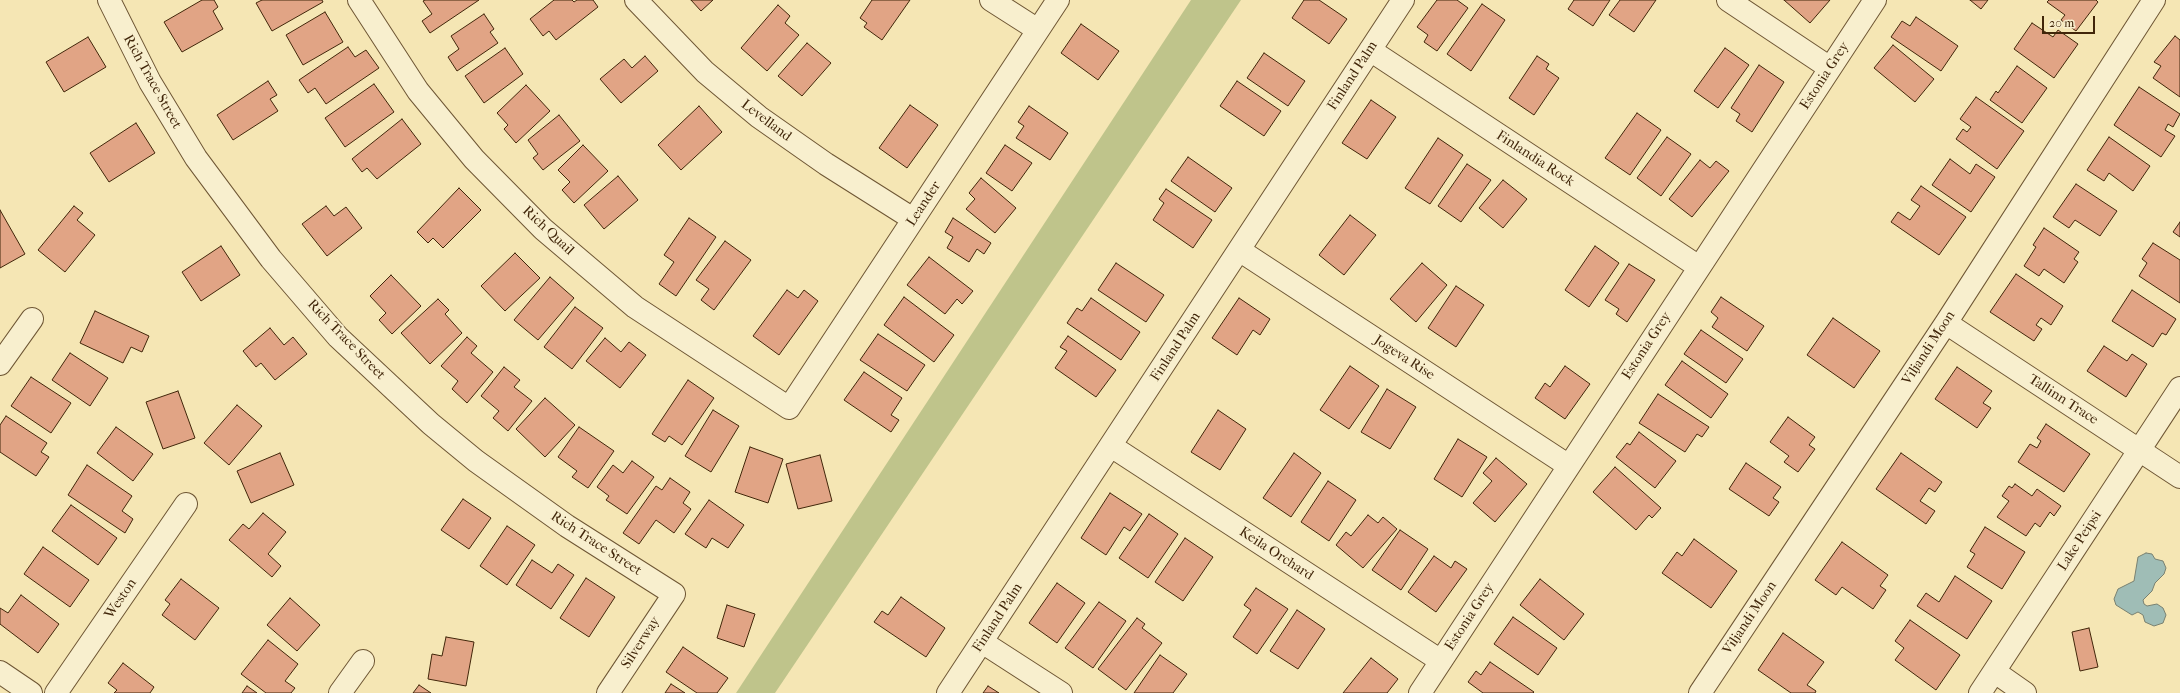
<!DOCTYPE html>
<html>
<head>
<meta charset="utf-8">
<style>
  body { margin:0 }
  #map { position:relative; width:2180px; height:693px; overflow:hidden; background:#f5e6b4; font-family:"IM FELL French Canon",serif }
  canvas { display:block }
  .scale { position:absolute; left:2042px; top:16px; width:53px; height:18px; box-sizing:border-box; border:2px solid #41260a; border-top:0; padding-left:5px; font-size:12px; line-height:14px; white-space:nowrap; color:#41260a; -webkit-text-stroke:3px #f8efce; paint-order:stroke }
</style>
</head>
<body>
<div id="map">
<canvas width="2180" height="693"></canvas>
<div class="scale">20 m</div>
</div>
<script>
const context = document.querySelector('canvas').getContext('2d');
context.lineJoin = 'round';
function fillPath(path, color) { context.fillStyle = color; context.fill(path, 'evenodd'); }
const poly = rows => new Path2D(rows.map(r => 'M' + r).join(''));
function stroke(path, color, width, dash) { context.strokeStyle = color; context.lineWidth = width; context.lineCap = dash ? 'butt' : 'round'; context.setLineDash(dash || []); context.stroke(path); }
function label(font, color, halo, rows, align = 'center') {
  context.font = font + ' "IM FELL French Canon",serif'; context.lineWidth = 4; context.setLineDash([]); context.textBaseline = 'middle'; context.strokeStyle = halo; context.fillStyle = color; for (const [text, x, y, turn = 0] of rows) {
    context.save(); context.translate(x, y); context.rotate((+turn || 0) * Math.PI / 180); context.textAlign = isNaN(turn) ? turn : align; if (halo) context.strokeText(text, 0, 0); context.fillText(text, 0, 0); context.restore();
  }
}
fillPath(poly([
  [1191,0,1241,0,775,693,736,693]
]), '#bfc48b');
const water = poly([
  [2146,553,2152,554,2155,559,2163,561,2166,568,2164,574,2155,583,2152,591,2143,600,2144,604,2147,606,2157,604,2163,608,2166,615,2163,623,2154,626,2145,622,2143,615,2138,612,2132,615,2116,605,2114,599,2118,589,2134,581,2138,557,2146,553]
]);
fillPath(water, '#9fbdb6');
stroke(water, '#798171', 1);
const building = poly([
  [202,0,214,0,218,7,213,11,223,29,182,52,164,22,202,0],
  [262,0,322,0,323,2,272,31,256,3,262,0],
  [425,0,479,0,430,33,422,21,432,14,423,1,425,0],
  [554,0,572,0,574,2,577,0,593,0,598,7,556,40,549,31,543,36,530,19,554,0],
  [691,0,713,0,701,11,691,0],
  [872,0,910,0,882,40,864,27,867,23,860,18,872,0],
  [1304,0,1319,0,1347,19,1329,44,1292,18,1304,0],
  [1437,0,1457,0,1468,8,1437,51,1424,42,1428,35,1417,27,1437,0],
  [1574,0,1610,0,1593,26,1568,9,1574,0],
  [1620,0,1656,0,1634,32,1609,15,1620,0],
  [1784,0,1830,0,1810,23,1784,0],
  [1970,0,1988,0,1981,9,1970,0],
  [2049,0,2096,0,2098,2,2076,31,2061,20,2065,15,2047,2,2049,0],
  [1482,4,1505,20,1471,71,1447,54,1482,4],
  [778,5,790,16,785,23,799,35,767,71,741,48,778,5],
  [325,12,343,42,303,65,286,35,325,12],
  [484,14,494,29,490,32,498,43,457,71,448,57,459,49,451,36,484,14],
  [1916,17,1958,46,1941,71,1891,37,1902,21,1910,26,1916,17],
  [2032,23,2053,37,2058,30,2078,44,2054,78,2014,49,2032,23],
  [1081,24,1119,51,1098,80,1061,53,1081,24],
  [2175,36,2180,40,2180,97,2153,78,2161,66,2154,62,2175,36],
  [88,37,106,67,64,92,46,62,88,37],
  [807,43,831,63,802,96,778,76,807,43],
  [1893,45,1934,79,1915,102,1874,68,1893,45],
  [348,47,355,57,366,50,379,68,326,104,315,88,308,93,299,80,348,47],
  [505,48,523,74,484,103,465,76,505,48],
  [1725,48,1749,65,1718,108,1694,91,1725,48],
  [1264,53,1305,81,1288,106,1247,78,1264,53],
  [645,56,658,71,621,103,600,79,624,59,632,68,645,56],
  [1537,56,1549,64,1546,69,1559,78,1534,115,1509,98,1537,56],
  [1759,65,1784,82,1752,132,1736,121,1740,114,1731,108,1759,65],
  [2017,66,2047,88,2022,123,1990,100,1996,91,1998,93,2017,66],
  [268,81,277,95,270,99,278,111,233,140,217,115,268,81],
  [1237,81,1281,111,1264,136,1220,106,1237,81],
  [374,84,394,112,345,147,325,118,374,84],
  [526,85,550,111,516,143,504,129,508,125,497,113,526,85],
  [2139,87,2180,114,2173,127,2168,124,2165,130,2175,136,2161,157,2114,125,2139,87],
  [1976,97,2024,131,1997,169,1956,139,1963,129,1967,132,1971,127,1960,119,1976,97],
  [1371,100,1396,117,1367,159,1342,143,1371,100],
  [910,105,938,125,907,168,879,148,910,105],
  [699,106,722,132,681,170,658,145,699,106],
  [1029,106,1068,133,1050,160,1016,138,1024,126,1018,122,1029,106],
  [1637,113,1661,130,1630,175,1605,158,1637,113],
  [559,115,580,141,543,170,533,158,538,154,528,140,559,115],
  [402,119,421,144,377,179,367,168,362,172,352,159,402,119],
  [136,123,155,153,109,182,90,153,136,123],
  [1667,137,1691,154,1661,196,1637,178,1667,137],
  [2109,137,2150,166,2133,191,2109,173,2104,181,2087,170,2109,137],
  [1438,138,1463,155,1430,204,1405,188,1438,138],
  [583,145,608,171,574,203,562,190,570,182,558,170,583,145],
  [1005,145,1032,163,1012,191,986,173,1005,145],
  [1188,157,1232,188,1215,212,1171,181,1188,157],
  [1950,159,1970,174,1976,164,1995,177,1971,212,1932,185,1950,159],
  [1700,160,1710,168,1716,161,1729,171,1692,217,1669,199,1700,160],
  [1467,164,1491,180,1461,222,1438,206,1467,164],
  [618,176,638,200,604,229,584,205,618,176],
  [981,178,1016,208,995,233,966,209,975,199,969,193,981,178],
  [1503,180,1527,199,1503,228,1479,208,1503,180],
  [2076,184,2117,211,2100,236,2075,220,2069,228,2053,217,2076,184],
  [1921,186,1966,217,1939,255,1891,222,1898,212,1910,220,1920,206,1911,200,1921,186],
  [459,188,481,210,443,248,433,238,428,243,417,232,459,188],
  [1166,189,1212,220,1193,248,1153,220,1164,203,1159,199,1166,189],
  [74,206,83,213,77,220,95,235,65,272,38,250,74,206],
  [326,206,334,216,346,207,362,228,327,256,302,224,326,206],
  [0,210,25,254,0,268,0,210],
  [1350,215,1376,235,1344,275,1319,255,1350,215],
  [689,218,716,237,676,296,659,284,674,262,664,255,689,218],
  [953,218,991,243,984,254,977,249,969,262,947,248,953,237,945,232,953,218],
  [2180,222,2180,237,2173,232,2180,222],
  [2044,228,2079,252,2074,259,2078,262,2064,283,2044,269,2039,276,2024,266,2036,247,2033,245,2044,228],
  [725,241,751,260,714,310,701,300,709,289,696,280,725,241],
  [2153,243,2180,260,2180,303,2139,276,2147,263,2142,259,2153,243],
  [221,246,240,275,201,301,182,272,221,246],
  [1595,246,1619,263,1589,307,1565,290,1595,246],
  [515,253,540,278,505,311,481,286,515,253],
  [929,257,973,291,962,304,957,299,945,314,907,285,929,257],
  [1116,263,1164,295,1146,322,1098,290,1116,263],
  [1422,263,1447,285,1416,322,1390,299,1422,263],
  [1629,264,1655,280,1627,322,1616,314,1619,309,1605,300,1629,264],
  [2016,274,2063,306,2051,325,2041,318,2036,325,2042,329,2034,341,1990,312,2016,274],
  [391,275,421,306,392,334,379,320,386,313,370,296,391,275],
  [550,277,574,298,538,340,514,320,550,277],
  [1456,286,1484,305,1456,347,1428,328,1456,286],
  [787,290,798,298,804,290,818,301,779,355,753,336,787,290],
  [2132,290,2176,319,2166,335,2162,333,2153,347,2112,321,2132,290],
  [904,297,954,335,934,362,884,325,904,297],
  [1721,297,1764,326,1747,351,1712,327,1718,318,1711,312,1721,297],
  [1091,298,1140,332,1121,360,1067,323,1077,308,1082,311,1091,298],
  [1239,298,1270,319,1260,335,1253,330,1237,355,1212,338,1239,298],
  [438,299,449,310,445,314,462,333,430,364,401,333,438,299],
  [575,307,603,328,572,369,544,347,575,307],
  [95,311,149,336,142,352,131,347,123,363,80,343,95,311],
  [1833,318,1880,351,1854,388,1807,355,1833,318],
  [270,328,284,345,293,337,307,354,275,380,261,363,256,367,243,351,270,328],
  [1701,330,1743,359,1726,383,1684,354,1701,330],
  [878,334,925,365,907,391,860,360,878,334],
  [1068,336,1116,370,1096,397,1055,368,1067,351,1060,347,1068,336],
  [467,337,477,346,471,353,493,372,467,403,452,389,458,381,441,366,467,337],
  [605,338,621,352,629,342,646,355,620,388,586,361,605,338],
  [2104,346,2127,361,2132,354,2147,364,2126,397,2087,371,2104,346],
  [70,353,108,378,90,406,52,380,70,353],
  [1682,361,1728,394,1711,418,1665,385,1682,361],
  [1350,366,1379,386,1349,429,1320,410,1350,366],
  [1565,366,1590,384,1565,419,1535,398,1545,383,1550,387,1565,366],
  [504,367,520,380,514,387,532,401,508,431,493,418,499,411,481,396,504,367],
  [1957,367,1992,391,1983,403,1991,408,1977,428,1935,399,1957,367],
  [864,372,902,398,891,415,899,420,891,432,844,400,864,372],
  [31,377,71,403,51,433,11,406,31,377],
  [688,380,714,398,682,445,669,436,665,442,652,434,688,380],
  [1387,389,1416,407,1390,449,1361,432,1387,389],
  [178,391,195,438,163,449,146,402,178,391],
  [1658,394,1709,427,1702,437,1697,434,1685,452,1639,423,1658,394],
  [545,398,575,425,545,457,516,429,545,398],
  [237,405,262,426,229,465,204,443,237,405],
  [713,410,739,426,711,472,685,456,713,410],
  [1218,410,1246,429,1220,470,1191,452,1218,410],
  [6,416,47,443,41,452,49,457,36,476,0,452,0,425,6,416],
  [1788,417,1815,437,1809,445,1815,449,1798,472,1784,462,1789,456,1770,442,1788,417],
  [2046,424,2090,454,2064,492,2018,462,2030,444,2037,448,2041,441,2037,438,2046,424],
  [116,427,153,454,133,481,97,453,116,427],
  [579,427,614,451,588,488,572,477,577,471,558,457,579,427],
  [1639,432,1676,461,1655,488,1616,457,1627,443,1630,445,1639,432],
  [1458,439,1487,457,1462,497,1434,479,1458,439],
  [750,447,783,459,768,503,735,492,750,447],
  [280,453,294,485,251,503,237,471,280,453],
  [1294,453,1321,473,1291,517,1263,498,1294,453],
  [1901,453,1942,482,1935,492,1929,488,1920,501,1935,511,1926,524,1876,489,1901,453],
  [820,455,832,501,798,509,786,464,820,455],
  [1496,458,1527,484,1495,522,1473,503,1492,481,1483,473,1496,458],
  [632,461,654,477,627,514,606,500,609,496,597,487,613,465,623,473,632,461],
  [1746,463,1781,487,1773,498,1779,502,1769,516,1729,489,1746,463],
  [87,465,132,496,122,511,133,519,125,533,68,495,87,465],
  [1615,467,1661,508,1652,518,1649,515,1636,530,1593,492,1615,467],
  [670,478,690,492,683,503,691,509,674,533,656,520,639,544,623,533,656,486,662,490,670,478],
  [1328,481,1356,500,1329,541,1301,522,1328,481],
  [2015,484,2032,496,2037,489,2061,506,2054,516,2050,512,2040,527,2035,523,2026,536,1997,517,2009,501,2002,496,2009,486,2012,488,2015,484],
  [1110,493,1142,514,1130,531,1124,527,1106,555,1081,538,1110,493],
  [463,499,491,518,469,549,441,530,463,499],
  [709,500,744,525,728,548,712,538,706,548,685,534,709,500],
  [71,505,117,538,98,565,52,531,71,505],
  [263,513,286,532,268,554,281,566,272,577,229,540,243,524,249,529,263,513],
  [1149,514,1178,534,1148,578,1119,558,1149,514],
  [1368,515,1378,523,1383,517,1397,529,1363,568,1336,545,1346,532,1351,536,1368,515],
  [507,526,535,545,507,585,480,566,507,526],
  [1985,527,2025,552,2002,589,1967,567,1975,554,1970,551,1985,527],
  [1400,530,1428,549,1401,590,1372,570,1400,530],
  [1185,538,1213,557,1183,601,1155,582,1185,538],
  [1694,539,1737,571,1711,608,1662,573,1677,552,1682,556,1694,539],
  [1842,542,1888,575,1880,586,1886,590,1873,609,1842,587,1836,595,1815,580,1842,542],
  [43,547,89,580,70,607,24,574,43,547],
  [1434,556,1451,568,1455,561,1467,569,1436,612,1408,592,1434,556],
  [532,560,552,573,558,564,574,575,551,609,516,585,532,560],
  [1955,576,1992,601,1967,639,1917,606,1926,593,1939,602,1955,576],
  [586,578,615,597,589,637,560,618,586,578],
  [181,579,219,608,195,640,162,615,170,604,165,600,181,579],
  [1540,579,1584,614,1564,640,1520,605,1540,579],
  [1057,583,1085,603,1057,643,1029,623,1057,583],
  [1256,588,1288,609,1257,654,1233,637,1251,610,1244,605,1256,588],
  [21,595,59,624,38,653,0,624,0,608,8,613,21,595],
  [901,597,945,628,926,657,874,622,882,611,888,615,901,597],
  [290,598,320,625,297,651,267,625,290,598],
  [1099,602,1126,621,1093,668,1065,648,1099,602],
  [727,605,755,614,744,647,717,638,727,605],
  [1297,610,1325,629,1298,669,1270,651,1297,610],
  [1513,617,1557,648,1538,675,1494,644,1513,617],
  [1137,618,1145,624,1142,628,1162,643,1126,690,1098,669,1137,618],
  [1910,620,1960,655,1936,690,1895,660,1904,648,1895,641,1910,620],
  [2089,628,2098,667,2080,671,2072,632,2089,628],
  [1783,633,1824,662,1807,685,1816,691,1815,693,1791,693,1758,670,1783,633],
  [446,637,474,642,466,686,428,679,432,654,442,656,446,637],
  [268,640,298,664,285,681,295,688,291,693,266,693,241,674,268,640],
  [683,647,728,678,717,693,697,693,666,672,683,647],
  [1160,655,1187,674,1173,693,1134,693,1160,655],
  [1371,658,1398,679,1387,693,1343,693,1371,658],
  [1490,662,1534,692,1533,693,1483,693,1468,682,1476,671,1481,675,1490,662],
  [123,663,154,687,150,693,114,693,117,690,108,683,123,663],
  [671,684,685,693,665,693,671,684],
  [419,685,431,693,413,693,419,685],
  [247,686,257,693,242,693,247,686],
  [988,686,999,693,983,693,988,686]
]);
fillPath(building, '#e1a485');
stroke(building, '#41260a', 1);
const minor = poly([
  [109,0,150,82,196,158,271,259,338,337,431,424,476,461,567,526,674,594,608,693],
  [359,0,418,91,474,159,543,229,635,307,789,408,1058,0],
  [636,0,705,72,759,117,826,164,913,219],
  [991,0,1038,30],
  [1728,0,1830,68],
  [1370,50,1699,267],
  [1239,250,1569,466],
  [1946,323,2180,477],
  [0,364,32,319],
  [1111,446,1441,661],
  [982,642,1061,693],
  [0,672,31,693],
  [1995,672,2025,693],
  [56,693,186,504],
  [340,693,363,661],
  [948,693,1403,0],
  [1420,693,1875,0],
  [1700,693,1946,323,2154,0],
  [1980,693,2180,388]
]);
stroke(minor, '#6e5634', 24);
stroke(minor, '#f8efce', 22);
label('14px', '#41260a', '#f8efce', [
  ["Finland Palm",1353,76,-57],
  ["Estonia Grey",1825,76,-57],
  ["Rich Trace Street",152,82,61],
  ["Levelland",766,121,37],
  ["Finlandia Rock",1535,159,33],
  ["Leander",924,204,-57],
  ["Rich Quail",548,231,43],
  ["Rich Trace Street",346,340,46],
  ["Estonia Grey",1647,346,-57],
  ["Finland Palm",1176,347,-57],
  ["Viljandi Moon",1929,348,-57],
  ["Jogeva Rise",1404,358,33],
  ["Tallinn Trace",2063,400,33],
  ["Lake Peipsi",2080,541,-57],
  ["Rich Trace Street",596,544,33],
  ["Keila Orchard",1276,554,33],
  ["Weston",121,599,-56],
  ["Estonia Grey",1470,617,-57],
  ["Finland Palm",998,618,-57],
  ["Viljandi Moon",1750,618,-56],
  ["Silverway",641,643,-57]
]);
</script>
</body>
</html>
